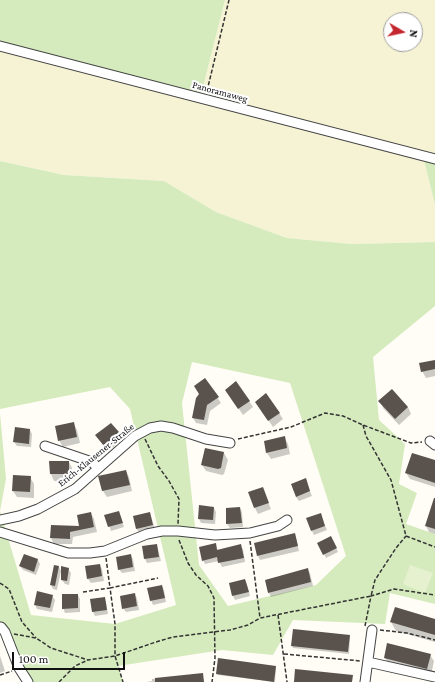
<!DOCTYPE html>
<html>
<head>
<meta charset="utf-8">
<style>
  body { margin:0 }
  #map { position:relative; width:435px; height:682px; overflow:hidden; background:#fffdf5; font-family:"Crimson Pro",serif }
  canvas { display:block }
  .north { position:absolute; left:383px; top:12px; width:40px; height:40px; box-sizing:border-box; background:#fff; border:1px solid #a0a0a0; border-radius:50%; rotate:99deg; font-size:11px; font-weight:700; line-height:16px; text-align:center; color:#111 }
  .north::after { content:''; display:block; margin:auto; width:14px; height:18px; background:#c4262e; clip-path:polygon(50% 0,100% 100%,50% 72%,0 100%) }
  .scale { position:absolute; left:12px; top:652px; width:113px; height:18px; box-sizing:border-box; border:2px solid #111; border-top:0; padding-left:5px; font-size:12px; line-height:14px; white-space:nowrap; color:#111; -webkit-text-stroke:3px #fff; paint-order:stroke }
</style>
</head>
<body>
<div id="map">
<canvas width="435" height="682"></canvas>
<div class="north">N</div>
<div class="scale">100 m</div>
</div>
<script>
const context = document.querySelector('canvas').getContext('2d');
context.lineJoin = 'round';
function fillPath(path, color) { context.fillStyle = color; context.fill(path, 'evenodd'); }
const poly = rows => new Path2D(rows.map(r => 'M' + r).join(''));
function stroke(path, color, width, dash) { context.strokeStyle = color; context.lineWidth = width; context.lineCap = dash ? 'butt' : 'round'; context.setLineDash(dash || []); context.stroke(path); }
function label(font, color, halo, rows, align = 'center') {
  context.font = font + ' "Crimson Pro",serif'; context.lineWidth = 4; context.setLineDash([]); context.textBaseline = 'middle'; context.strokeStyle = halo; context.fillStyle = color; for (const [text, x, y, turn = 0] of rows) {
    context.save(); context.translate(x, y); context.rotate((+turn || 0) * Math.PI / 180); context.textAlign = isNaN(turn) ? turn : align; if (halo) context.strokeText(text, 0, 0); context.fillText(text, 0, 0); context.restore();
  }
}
fillPath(poly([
  [225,0,435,0,435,155,424,160,435,205,435,242,352,244,287,238,216,212,164,181,64,175,0,161,0,42,201,95],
  [391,20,415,20,415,44,391,44]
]), '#f6f3d4');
fillPath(poly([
  [0,0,225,0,201,95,0,42],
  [424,160,435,163,435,205],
  [0,161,64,175,164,181,216,212,287,238,352,244,435,242,435,306,373,357,379,420,405,444,399,484,417,493,406,524,435,534,435,604,390,593,385,624,293,620,273,655,222,650,118,666,123,682,33,682,1,627,0,627,0,413,6,479,0,511,31,615,115,624,176,605,130,409,110,387,0,409],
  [192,362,290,383,346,556,316,585,228,606,199,565,182,403]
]), '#d5ebbd');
fillPath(poly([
  [410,565,433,573,425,593,403,584]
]), '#e6f2cf');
fillPath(poly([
  [435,361,435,376,426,378,422,371],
  [205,379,221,403,210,411,207,425,196,423,193,418],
  [230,396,249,401,253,407,243,415],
  [380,401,408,407,411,414,399,425,383,408],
  [260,408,279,413,283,419,273,427],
  [74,424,77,430,80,443,63,447,59,440],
  [111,424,122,439,108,452,97,435],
  [30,430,32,434,31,447,17,446,14,442],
  [284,437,288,444,290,454,271,459,267,453],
  [206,449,224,453,228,460,224,474,222,475,206,471,202,465],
  [435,461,435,487,410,479,406,473],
  [50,462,69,462,72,468,72,481,54,481,51,474],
  [126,471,129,477,132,491,107,497,103,491,100,477],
  [30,477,34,484,34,498,17,497,13,491],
  [307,484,312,496,299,501,296,497],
  [262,488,271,509,258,514,255,508],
  [435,507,435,534,429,532,426,526],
  [214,508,216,512,215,524,201,523,199,519],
  [240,508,242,512,243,527,230,528,227,524],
  [119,512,124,527,111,531,106,516],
  [91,513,94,519,97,532,73,537,72,544,54,544,51,538,52,526,80,527],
  [150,513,155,529,139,533,137,529],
  [320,514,327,530,314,535,312,531],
  [294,534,296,538,299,551,260,560,258,556],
  [333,541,338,552,326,558,324,554],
  [215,544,218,550,240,545,243,549,245,562,222,567,219,561,205,564,203,560],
  [156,545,158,549,161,561,147,563,145,559,143,547],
  [24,555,38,560,40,564,36,575,23,570,20,566],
  [130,555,133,559,135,571,122,573,119,569],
  [100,565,102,569,104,581,91,583,88,579],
  [54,566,59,567,61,571,57,590,53,589,51,585],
  [68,569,71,573,69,585,65,584,62,580],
  [307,569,310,573,313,586,271,597,269,593],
  [245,580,247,584,250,596,235,600,233,596],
  [162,586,164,590,166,602,153,605,151,600],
  [134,594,137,598,139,610,126,612,123,608],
  [78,595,80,599,80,612,65,613,63,608],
  [52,596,55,600,52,612,37,609,35,605],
  [104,598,106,602,108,614,95,616,93,612,91,600],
  [435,620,435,642,396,631,391,622],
  [349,636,350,638,349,654,293,648,292,646],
  [388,644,430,655,434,661,431,675,389,665,385,658],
  [0,656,5,671,0,673],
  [275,667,276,669,275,682,218,675,217,674],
  [202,674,204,682,147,682,152,681,152,679]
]), '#0003');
fillPath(poly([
  [435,360,435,369,421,372,419,363],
  [205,378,219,397,207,405,204,420,192,418,196,398,199,394,194,386],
  [236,381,250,401,238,409,225,390],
  [392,389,408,407,395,419,378,401],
  [266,393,280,413,268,421,255,402],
  [74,422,77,437,58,441,55,426],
  [111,423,119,432,104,446,95,435],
  [15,427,30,429,29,444,13,442],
  [285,436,287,448,266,453,264,441],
  [205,448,224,452,221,468,218,469,201,465],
  [412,453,435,460,435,483,405,473],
  [49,461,69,461,69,474,50,474],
  [126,470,130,485,102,491,98,476],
  [13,475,31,476,30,492,12,491],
  [306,478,310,491,296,497,291,484],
  [263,487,269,503,254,508,248,492],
  [434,498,435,498,435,529,425,526],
  [199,505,214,507,213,520,198,519],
  [240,507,242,523,226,524,226,508],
  [119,511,123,523,108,527,104,515],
  [91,512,94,527,70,532,70,539,50,538,51,525,79,526,77,515],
  [150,512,153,525,136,529,133,516],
  [321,513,325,526,311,531,306,518],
  [295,533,298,546,257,556,254,543],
  [331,536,337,548,323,555,317,543],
  [216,543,217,550,241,544,244,558,218,563,217,557,202,561,199,547],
  [157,544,159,557,144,559,142,546],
  [24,554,38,559,34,572,19,566],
  [131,554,133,567,118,570,116,557],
  [100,564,102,576,87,579,85,566],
  [54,565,59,566,55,586,50,585],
  [61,566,69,568,67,581,61,580],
  [308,568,311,582,268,593,265,580],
  [245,579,249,592,232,596,229,583],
  [162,585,165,598,150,601,147,588],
  [37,591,53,595,50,608,34,605],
  [135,593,137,606,122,609,120,596],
  [62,594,78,594,78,608,62,609],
  [105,597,107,610,92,612,90,599],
  [395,607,435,619,435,635,390,622],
  [293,629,350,635,348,652,291,646],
  [387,643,431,654,427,669,384,658],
  [218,658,276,666,274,682,216,674],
  [295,669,353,675,352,682,294,682],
  [203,673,204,682,155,682,155,678]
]), '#5a524d');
const minor = poly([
  [0,46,435,159],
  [430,441,435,445],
  [45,446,92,462,98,468],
  [0,520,19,516,38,509,75,489,135,436,150,428,161,426,173,428,206,439,230,443],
  [0,532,68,553,90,553,105,551,147,534,162,531,178,531,215,535,250,533,278,526,287,520],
  [0,627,1,627,5,632,19,668,28,682],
  [368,662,435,677],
  [365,682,372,630]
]);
stroke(minor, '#444', 11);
stroke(poly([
  [207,91,229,0],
  [363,425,366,436,391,480,406,536,435,547],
  [145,439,158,466,169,481,179,499,178,524],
  [238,439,291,427,325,413,343,416,363,425,411,443,422,442],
  [179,540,188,563,196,575,208,586,214,598,215,658,212,682],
  [250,541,260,618],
  [106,558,110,588,158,578],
  [0,583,9,589,22,622,36,638],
  [83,592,110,588,115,624,115,656,123,682],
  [278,615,287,682],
  [365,626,371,596,394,589,435,595],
  [380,630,407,633,435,640],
  [14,634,36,638,51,648,88,660,115,656,156,642,173,637,230,630,248,625,260,618,371,596,375,580,396,548,406,536],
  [284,654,361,661],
  [0,675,12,671],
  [59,682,75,666,88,660]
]), '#333', 1.5, [4, 2]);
stroke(minor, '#fff', 9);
label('10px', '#111', '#fff', [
  ["Panoramaweg",220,92,15],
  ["Erich-Klausener-Straße",96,455,-39]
]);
</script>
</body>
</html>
